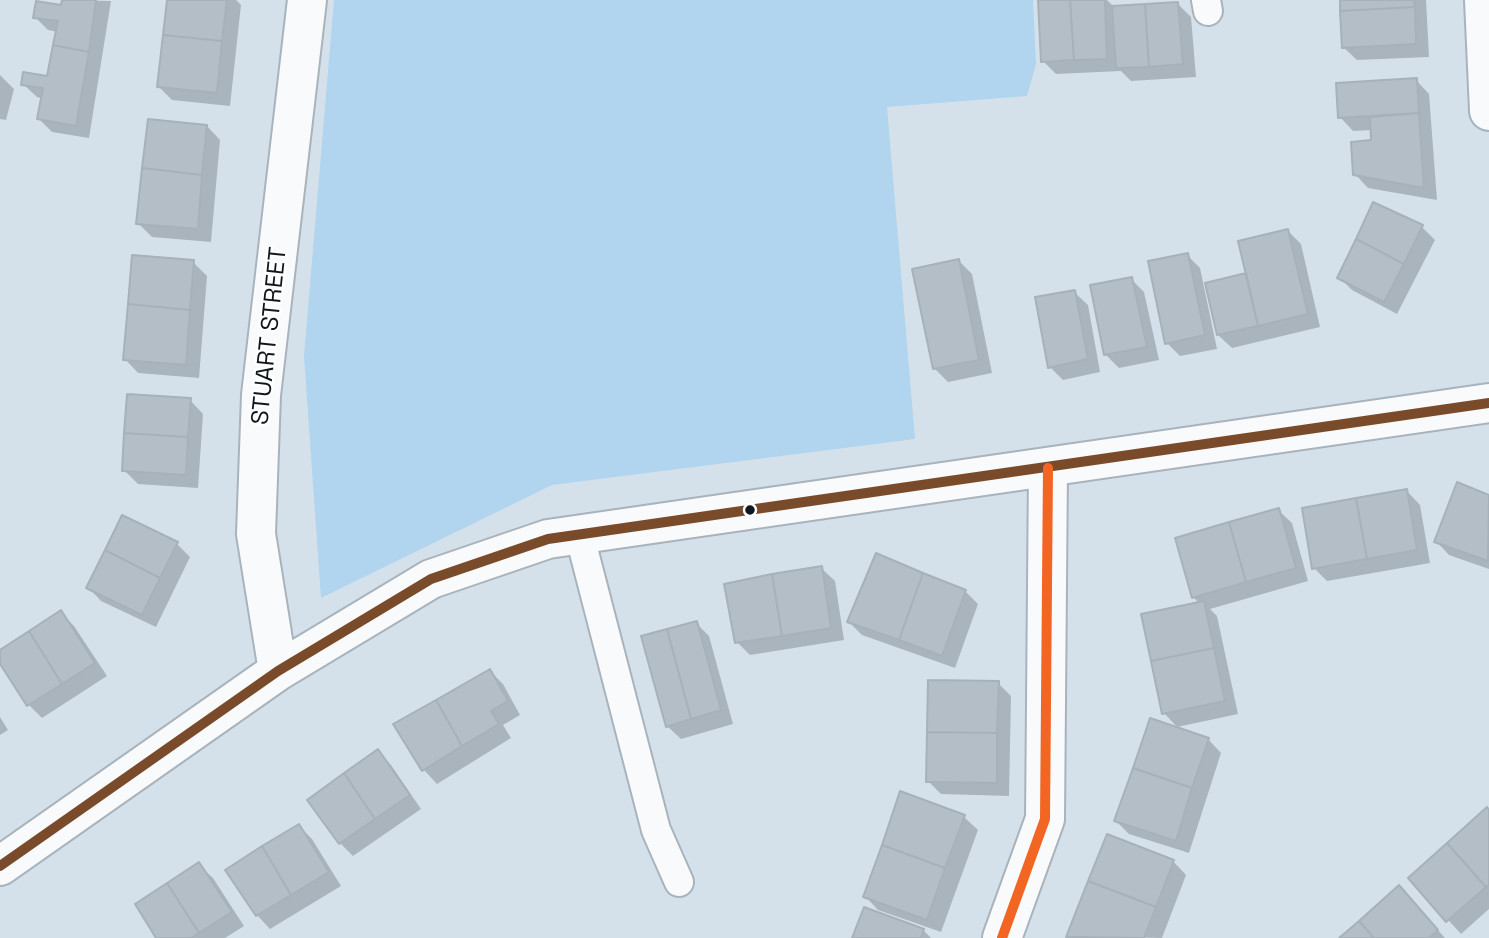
<!DOCTYPE html>
<html>
<head>
<meta charset="utf-8">
<style>
  body { margin:0 }
  canvas { display:block; background:#d4e1eb }
</style>
</head>
<body>
<canvas width="1489" height="938"></canvas>
<script>
const context = document.querySelector('canvas').getContext('2d');
context.lineJoin = 'round';
function fillPath(path, color) { context.fillStyle = color; context.fill(path, 'evenodd'); }
const poly = rows => new Path2D(rows.map(r => 'M' + r).join(''));
function stroke(path, color, width, dash) { context.strokeStyle = color; context.lineWidth = width; context.lineCap = dash ? 'butt' : 'round'; context.setLineDash(dash || []); context.stroke(path); }
function label(font, color, halo, rows, align = 'center') {
  context.font = font + ' "Space Grotesk",sans-serif'; context.lineWidth = 5; context.setLineDash([]); context.textBaseline = 'middle'; context.strokeStyle = halo; context.fillStyle = color; for (const [text, x, y, turn = 0] of rows) {
    context.save(); context.translate(x, y); context.rotate((+turn || 0) * Math.PI / 180); context.textAlign = isNaN(turn) ? turn : align; if (halo) context.strokeText(text, 0, 0); context.fillText(text, 0, 0); context.restore();
  }
}
fillPath(poly([
  [334,0,1033,0,1036,64,1027,96,887,107,915,439,552,485,321,598,304,356]
]), '#b1d4ef');
fillPath(poly([
  [64,0,111,1,89,138,52,132,39,119,43,99,37,97,23,84,48,78,58,32,48,30,35,17,63,7],
  [169,0,236,0,241,5,230,106,172,100,159,87],
  [1040,0,1107,0,1114,7,1178,4,1191,17,1196,77,1131,81,1121,71,1056,74,1043,61],
  [1341,0,1426,0,1429,57,1357,60,1343,47],
  [0,75,14,89,6,120,0,119],
  [1416,80,1429,94,1437,200,1368,188,1355,174,1373,142,1372,130,1353,131,1340,117],
  [207,126,220,140,211,242,152,237,138,223],
  [1422,227,1435,240,1397,314,1352,290,1339,277],
  [1288,231,1301,244,1320,327,1232,348,1218,335,1249,275],
  [1187,255,1200,268,1217,349,1180,356,1167,343],
  [959,261,972,274,992,373,948,382,934,368],
  [193,262,207,276,199,378,138,373,125,359],
  [1131,279,1144,292,1159,360,1119,368,1106,355],
  [1074,292,1088,305,1100,372,1063,380,1050,367],
  [190,400,203,414,198,488,138,484,124,470],
  [1458,485,1489,496,1489,569,1449,555,1436,541],
  [1407,491,1420,505,1430,563,1327,581,1314,568],
  [1278,510,1292,523,1308,581,1210,609,1217,616,1238,714,1177,727,1164,713,1200,604,1193,597],
  [177,544,190,557,156,627,101,601,88,587],
  [821,568,835,581,844,640,750,655,737,642],
  [965,591,978,604,955,668,862,635,849,622],
  [61,613,74,626,107,676,42,718,29,705,0,661,0,652],
  [696,623,709,636,733,724,681,739,667,726],
  [490,671,503,684,520,715,503,725,511,738,437,784,424,770,395,725],
  [998,683,1011,696,1009,796,941,794,928,781],
  [0,717,8,730,0,735],
  [1208,739,1221,753,1189,853,1129,834,1116,821],
  [377,752,391,765,421,809,353,856,340,843],
  [1489,812,1489,909,1461,934,1410,878],
  [964,817,978,830,941,932,878,910,865,896],
  [299,826,312,839,341,886,270,929,257,915],
  [1173,861,1186,875,1162,938,1068,936],
  [199,865,213,878,244,926,225,938,158,938],
  [1412,901,1445,938,1342,938],
  [923,930,931,938,853,938]
]), '#0003');
const building = poly([
  [62,0,96,0,89,52,53,45,58,21,33,18,36,1,61,5,62,0],
  [167,0,227,0,222,41,163,35,167,0],
  [1038,0,1070,0,1074,60,1041,62,1038,0],
  [1070,0,1105,0,1107,59,1074,60,1070,0],
  [1340,0,1414,0,1415,7,1340,11,1340,0],
  [1178,2,1183,64,1149,67,1145,4,1178,2],
  [1145,4,1149,67,1116,68,1112,6,1145,4],
  [1415,7,1416,44,1342,48,1340,11,1415,7],
  [163,35,222,41,217,93,157,87,163,35],
  [53,45,89,52,76,126,37,119,43,88,21,85,23,72,47,76,53,45],
  [1417,78,1419,113,1338,118,1336,83,1417,78],
  [1419,113,1424,188,1353,175,1351,142,1371,140,1370,117,1419,113],
  [148,119,207,125,202,175,142,168,148,119],
  [142,168,202,175,198,229,136,224,142,168],
  [1373,202,1423,225,1404,264,1356,239,1373,202],
  [1288,229,1308,314,1258,326,1238,241,1288,229],
  [1356,239,1404,264,1384,302,1337,278,1356,239],
  [1188,253,1205,335,1165,344,1148,261,1188,253],
  [132,255,194,260,190,310,128,304,132,255],
  [959,259,979,360,933,369,912,269,959,259],
  [1246,273,1258,326,1217,335,1205,283,1246,273],
  [1132,277,1147,347,1104,355,1090,285,1132,277],
  [1075,290,1088,359,1048,368,1035,297,1075,290],
  [128,304,190,310,186,365,123,360,128,304],
  [127,394,191,398,188,437,124,433,127,394],
  [124,433,188,437,186,475,122,471,124,433],
  [1457,482,1489,495,1488,561,1434,542,1457,482],
  [1407,489,1417,550,1367,559,1356,498,1407,489],
  [1356,498,1367,559,1312,569,1302,508,1356,498],
  [1279,508,1296,568,1246,582,1229,522,1279,508],
  [122,515,178,542,160,578,105,550,122,515],
  [1229,522,1246,582,1192,598,1175,538,1229,522],
  [105,550,160,578,142,615,86,588,105,550],
  [876,553,923,573,899,640,847,622,876,553],
  [822,566,831,628,782,636,772,574,822,566],
  [923,573,966,590,942,656,899,640,923,573],
  [772,574,782,636,735,643,724,584,772,574],
  [1204,601,1214,648,1151,661,1141,614,1204,601],
  [61,610,95,663,62,684,29,631,61,610],
  [697,621,721,710,691,719,667,629,697,621],
  [667,629,691,719,666,727,641,636,667,629],
  [29,631,62,684,27,706,0,664,0,650,29,631],
  [1214,648,1225,701,1162,714,1151,661,1214,648],
  [490,669,508,701,491,711,499,724,462,746,436,700,490,669],
  [928,680,999,681,997,733,927,732,928,680],
  [436,700,462,746,422,771,393,724,436,700],
  [1150,718,1209,738,1192,788,1133,768,1150,718],
  [927,732,997,733,997,783,926,782,927,732],
  [378,749,410,795,375,819,344,773,378,749],
  [1133,768,1192,788,1176,841,1114,821,1133,768],
  [344,773,375,819,339,844,307,800,344,773],
  [900,791,965,815,945,868,882,845,900,791],
  [1487,807,1489,810,1489,884,1486,887,1447,843,1487,807],
  [299,824,329,872,291,895,262,846,299,824],
  [1107,834,1174,860,1156,907,1088,881,1107,834],
  [1447,843,1486,887,1446,922,1408,878,1447,843],
  [882,845,945,868,927,920,863,897,882,845],
  [262,846,291,895,256,916,225,870,262,846],
  [199,862,232,912,199,933,167,883,199,862],
  [1088,881,1156,907,1144,938,1066,937,1088,881],
  [167,883,199,933,191,938,156,938,135,904,167,883],
  [1399,885,1438,930,1429,938,1374,938,1359,921,1399,885],
  [864,907,924,929,921,938,852,938,864,907],
  [1359,921,1374,938,1339,938,1359,921]
]);
fillPath(building, '#b4bec6');
stroke(building, '#a7b1b9', 2);
const service = poly([
  [1206,0,1208,11],
  [579,533,656,830,679,882]
]);
const minor = poly([
  [1484,0,1489,111],
  [278,671,256,534,261,395,307,0],
  [0,866,278,671,431,579,548,539,1489,403],
  [1002,938,1045,819,1048,468]
]);
stroke(service, '#a9b3bb', 32);
stroke(minor, '#a9b3bb', 42);
stroke(service, '#f9fafc', 28);
stroke(minor, '#f9fafc', 38);
stroke(poly([
  [0,866,278,671,431,579,548,539,1489,403]
]), '#7a4b2a', 10);
stroke(poly([
  [1002,938,1045,819,1048,468]
]), '#f26522', 10);
for (const [x, y, r, color] of [
  [750,510,6,"#0f171d"]
]) { const dot = new Path2D(); dot.arc(x, y, r, 0, 2 * Math.PI); context.fillStyle = color; context.fill(dot); stroke(dot, '#fff', 2.5); }
label('24px', '#0f171d', '#fff', [
  ["STUART STREET",270,336,-84]
]);
</script>
</body>
</html>
